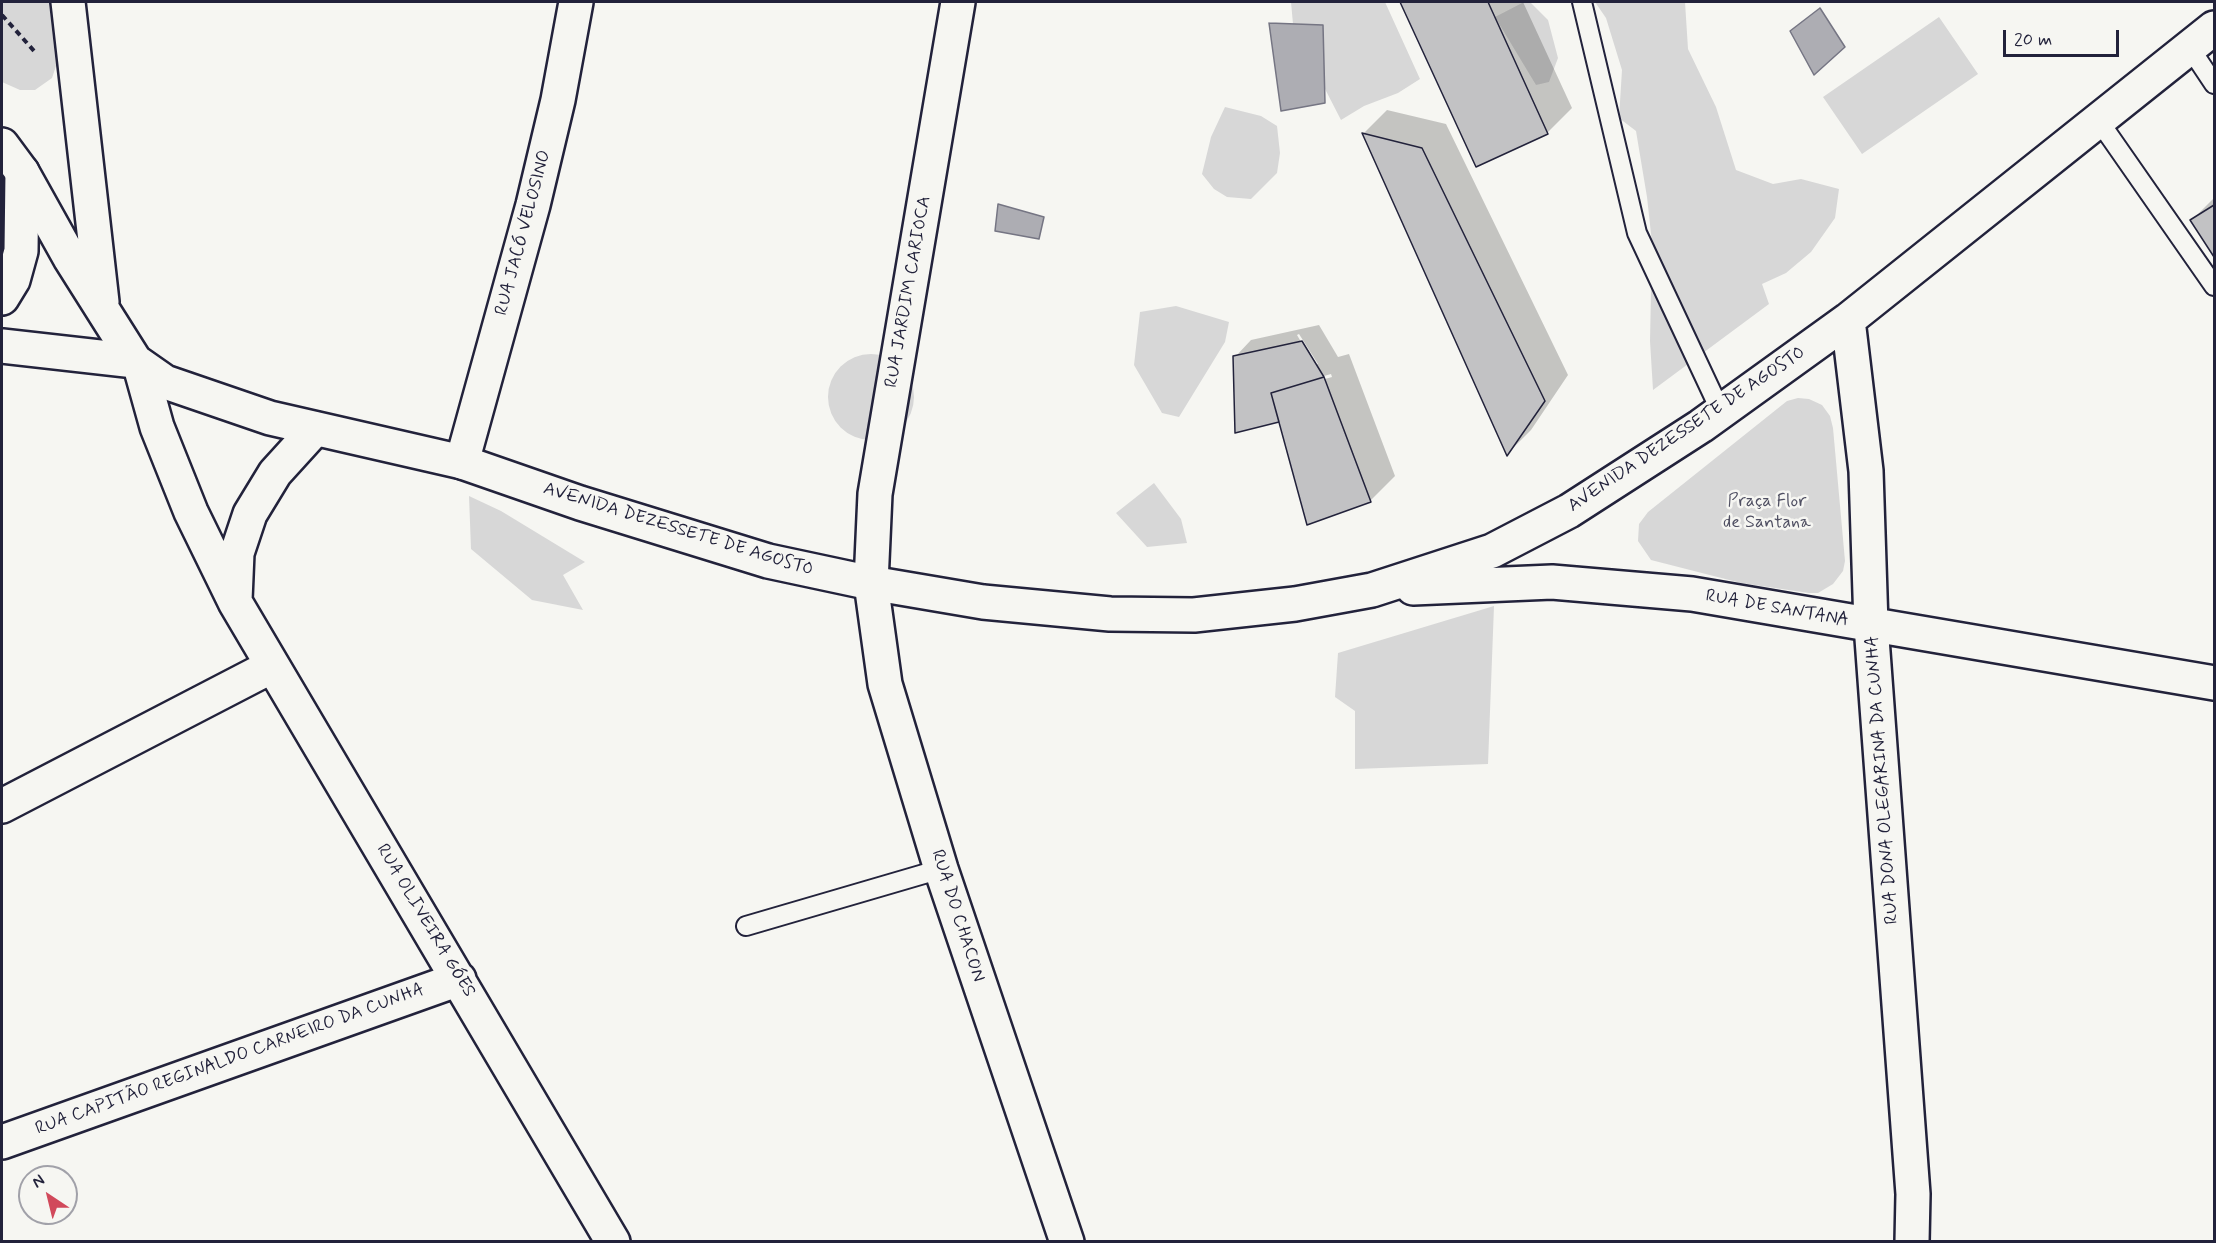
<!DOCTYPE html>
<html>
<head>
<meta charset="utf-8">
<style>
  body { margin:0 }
  #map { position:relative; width:2216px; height:1243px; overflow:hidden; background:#f6f6f2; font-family:Mynerve,sans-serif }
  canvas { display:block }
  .frame { position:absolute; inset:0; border:3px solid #22223b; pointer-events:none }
  .north { position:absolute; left:18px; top:1165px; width:60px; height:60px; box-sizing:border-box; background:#f6f6f2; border:2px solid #a1a1a9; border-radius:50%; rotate:325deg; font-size:16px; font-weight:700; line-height:24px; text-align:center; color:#22223b }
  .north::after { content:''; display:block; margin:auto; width:21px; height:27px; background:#d1495b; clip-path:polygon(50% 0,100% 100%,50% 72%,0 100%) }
  .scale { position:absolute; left:2003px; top:30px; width:116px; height:27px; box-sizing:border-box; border:3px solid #22223b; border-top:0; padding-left:8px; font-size:18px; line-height:21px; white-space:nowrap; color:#22223b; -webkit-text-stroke:4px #f6f6f2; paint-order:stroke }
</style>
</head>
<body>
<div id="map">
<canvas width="2216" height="1243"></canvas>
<div class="frame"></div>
<div class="north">N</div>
<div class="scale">20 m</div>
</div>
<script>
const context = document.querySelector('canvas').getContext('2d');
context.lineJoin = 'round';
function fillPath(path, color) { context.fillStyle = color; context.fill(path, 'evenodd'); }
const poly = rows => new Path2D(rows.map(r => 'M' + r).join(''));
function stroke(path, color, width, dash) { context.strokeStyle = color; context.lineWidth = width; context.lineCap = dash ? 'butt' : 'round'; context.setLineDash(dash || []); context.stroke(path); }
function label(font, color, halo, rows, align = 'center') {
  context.font = font + ' Mynerve,sans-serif'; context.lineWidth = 5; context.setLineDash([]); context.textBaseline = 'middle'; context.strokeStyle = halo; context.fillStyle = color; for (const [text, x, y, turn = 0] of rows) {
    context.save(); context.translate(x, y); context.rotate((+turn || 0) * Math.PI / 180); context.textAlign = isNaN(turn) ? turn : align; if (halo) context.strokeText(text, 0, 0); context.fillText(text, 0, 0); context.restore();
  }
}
fillPath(poly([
  [2,2,49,2,56,66,52,78,35,90,20,90,2,82],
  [1291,2,1385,2,1420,79,1398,93,1364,106,1341,120,1324,87,1323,25,1293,24],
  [1524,2,1530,2,1548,20,1558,58,1549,82,1536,85,1495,17],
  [1595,2,1685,2,1688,49,1716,107,1736,170,1773,184,1801,179,1839,189,1835,218,1811,252,1786,273,1762,284,1769,304,1653,390,1650,341,1652,243,1647,197,1636,131,1619,118,1622,70,1606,18],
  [1939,17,1978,74,1862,154,1823,97],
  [1225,107,1261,116,1277,126,1280,153,1277,173,1251,199,1227,197,1214,189,1202,174,1211,137],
  [1176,306,1229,322,1225,342,1179,417,1162,413,1134,365,1140,312],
  '828 397a43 43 0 1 1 86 0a43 43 0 1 1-86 0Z',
  [1798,398,1809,399,1822,405,1830,416,1833,428,1845,561,1843,571,1833,584,1818,593,1809,593,1741,583,1651,560,1638,541,1639,524,1648,512,1787,401],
  [1154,483,1181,519,1187,543,1147,547,1116,513],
  [469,496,501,511,585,562,563,575,583,610,532,600,471,549],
  [1494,606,1488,764,1355,769,1355,711,1335,697,1338,653]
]), '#d7d7d7');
const water = poly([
  [1820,8,1845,47,1814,75,1790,31,1820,8],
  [1269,23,1323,25,1325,103,1281,111,1269,23],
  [998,204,1044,217,1039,239,995,231,998,204]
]);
fillPath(water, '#adadb3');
stroke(water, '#757583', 1.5);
fillPath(poly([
  [1402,2,1523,2,1572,108,1547,133,1477,165],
  [1387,110,1446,124,1568,375,1531,430,1508,453,1363,134],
  [2214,198,2214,255,2192,220],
  [1319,325,1338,357,1349,354,1395,476,1370,501,1280,419,1235,357,1251,340],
  [1299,334,1318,364,1314,364,1297,335],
  [1331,374,1332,377,1300,386,1300,383]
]), '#0003');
const building = poly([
  [1400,2,1488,2,1548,134,1476,167,1400,2],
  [1362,133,1422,148,1545,401,1507,456,1362,133],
  [2214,205,2214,257,2190,220,2214,205],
  [1302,341,1324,377,1271,393,1279,422,1235,433,1233,356,1302,341],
  [1324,377,1371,502,1307,525,1271,393,1324,377]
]);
fillPath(building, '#c2c2c4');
stroke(building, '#22223b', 1.5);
const lane = poly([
  [1582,2,1637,233,1721,412],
  [2190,48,2214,84],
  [2099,121,2214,286],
  [746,926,941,869]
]);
const street = poly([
  [958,2,875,494,871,583,885,684,941,869,1067,1242],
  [2,298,13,280,21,251,22,172],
  [2,346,135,361],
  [140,366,157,427,191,512,235,602,613,1242],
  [462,462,533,205,558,100,576,2],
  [235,600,237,553,250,514,275,473,315,429],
  [1871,625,1913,1194,1912,1242],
  [2,806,272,666],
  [2,1142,459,979]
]);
const secondary = poly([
  [68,2,102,302],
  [2,145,22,172,70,258,135,361,165,382,270,418,462,462,580,503,768,561,871,583,983,602,1110,614,1194,615,1295,604,1372,590,1492,551,1569,511,1701,426,1848,320,2214,28],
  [1848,320,1866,471,1871,625],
  [1413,588,1552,582,1692,594,2214,683]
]);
stroke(lane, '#22223b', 22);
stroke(street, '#22223b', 38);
stroke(secondary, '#22223b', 38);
stroke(poly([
  [2,15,35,52]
]), '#22223b', 4, [6, 4.5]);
stroke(lane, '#f6f6f2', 18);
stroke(street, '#f6f6f2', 33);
stroke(secondary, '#f6f6f2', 33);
label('18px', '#22223b', '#f6f6f2', [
  ["RUA JACÓ VELOSINO",524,233,-75],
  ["RUA JARDIM CARIOCA",909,292,-80],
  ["AVENIDA DEZESSETE DE AGOSTO",1687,430,-34],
  ["AVENIDA DEZESSETE DE AGOSTO",678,530,17],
  ["RUA DE SANTANA",1777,609,10],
  ["RUA DONA OLEGARINA DA CUNHA",1883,780,-94],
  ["RUA DO CHACON",957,916,72],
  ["RUA OLIVEIRA GÓES",425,921,59],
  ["RUA CAPITÃO REGINALDO CARNEIRO DA CUNHA",230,1060,-20]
]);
label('18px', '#4f4f62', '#f6f6f2', [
  ["Praça Flor",1767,502],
  ["de Santana",1767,523]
]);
</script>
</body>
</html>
